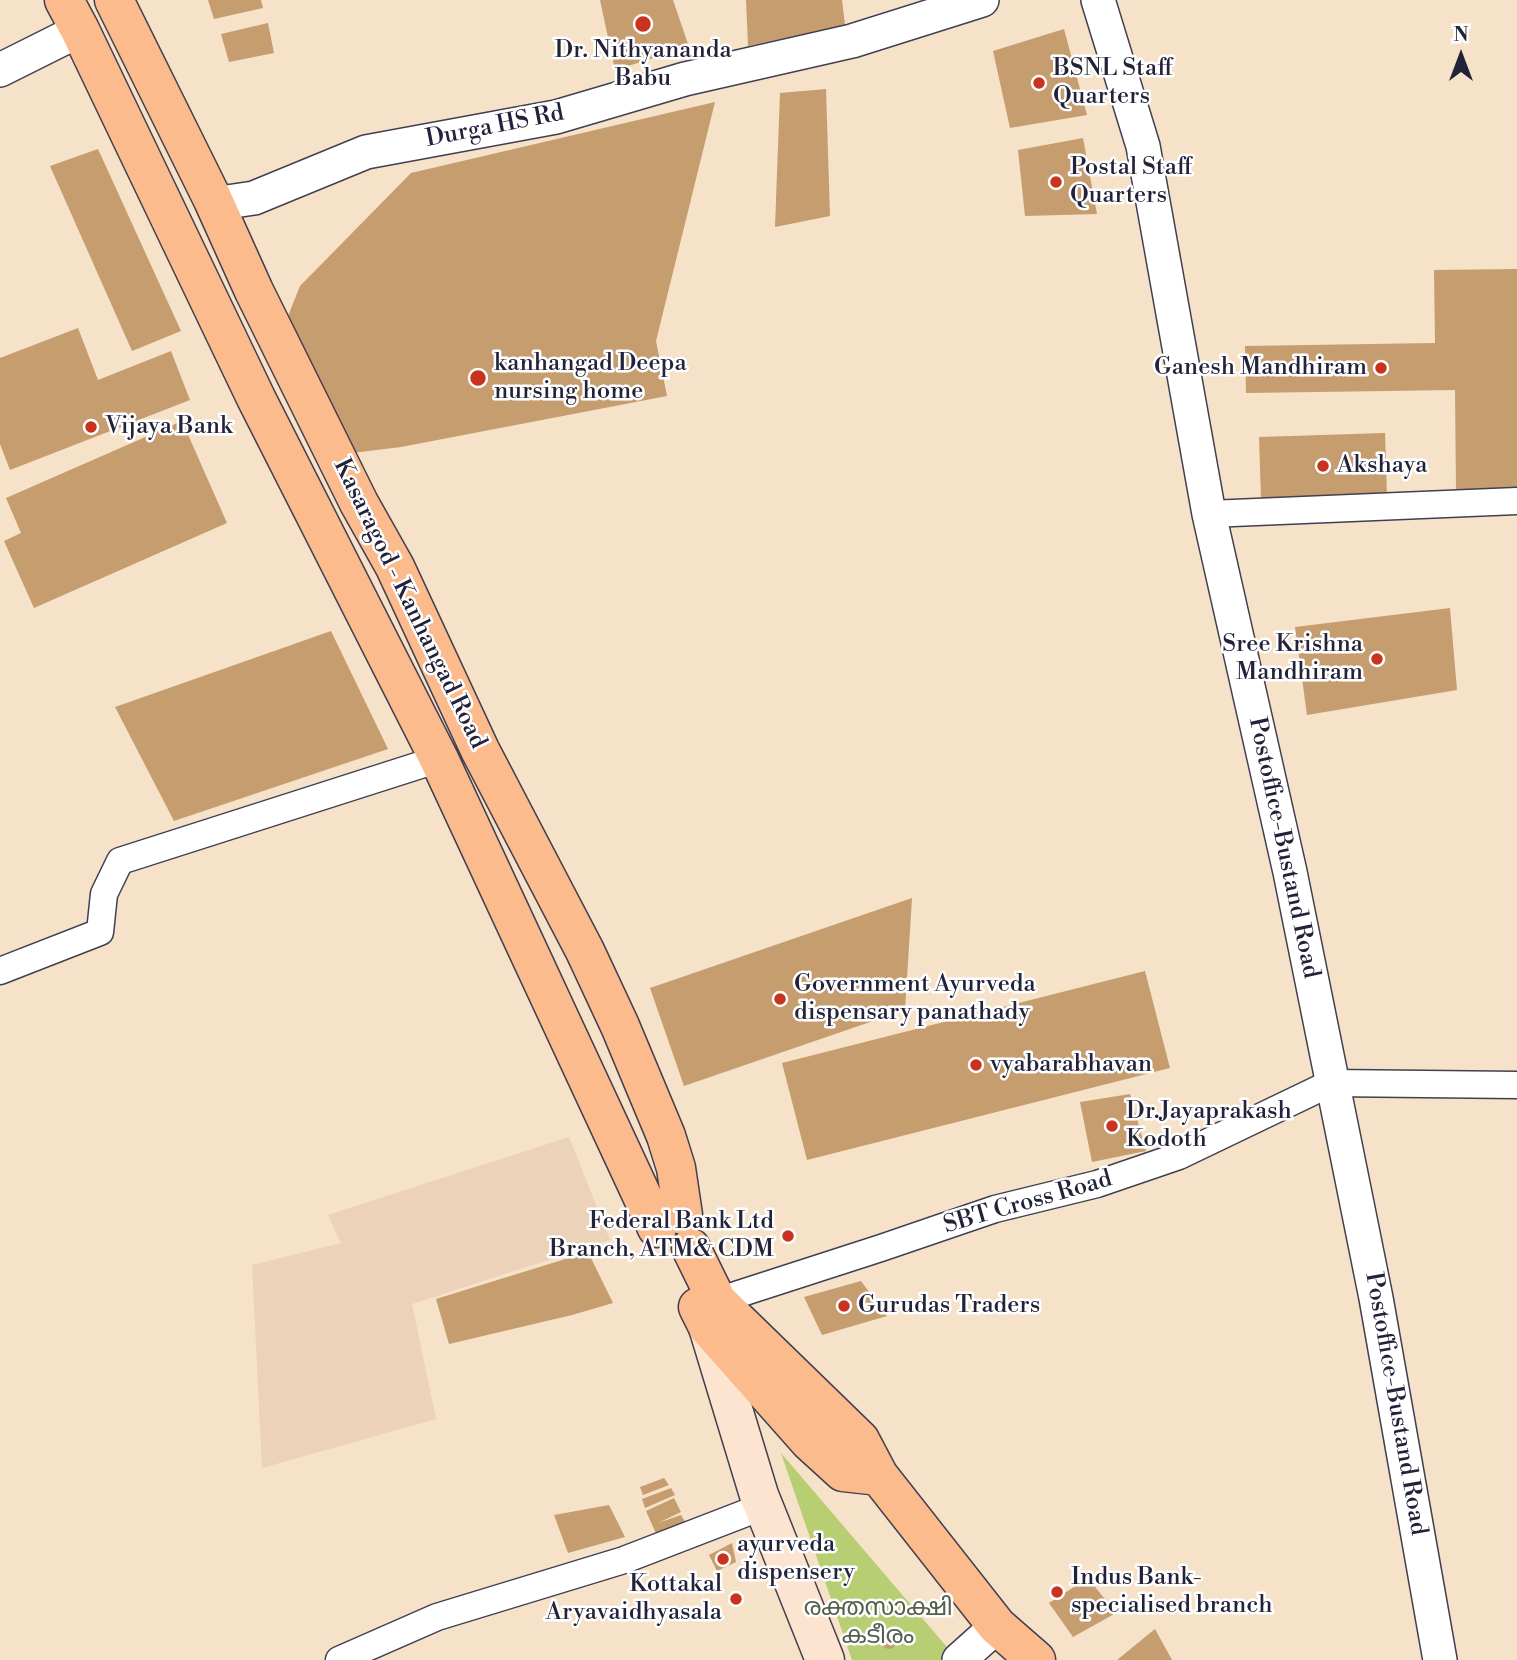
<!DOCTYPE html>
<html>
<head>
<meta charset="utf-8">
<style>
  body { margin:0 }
  #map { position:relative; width:1517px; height:1660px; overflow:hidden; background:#f5e2c8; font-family:"Libre Bodoni",serif }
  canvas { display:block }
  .north { position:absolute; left:1426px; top:21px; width:70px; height:70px; -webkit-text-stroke:5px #fff; paint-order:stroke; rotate:0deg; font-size:19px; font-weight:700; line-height:28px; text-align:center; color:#22223b }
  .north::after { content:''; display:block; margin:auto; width:24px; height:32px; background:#22223b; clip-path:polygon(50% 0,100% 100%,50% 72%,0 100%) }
</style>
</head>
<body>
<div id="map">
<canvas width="1517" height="1660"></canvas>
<div class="north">N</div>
</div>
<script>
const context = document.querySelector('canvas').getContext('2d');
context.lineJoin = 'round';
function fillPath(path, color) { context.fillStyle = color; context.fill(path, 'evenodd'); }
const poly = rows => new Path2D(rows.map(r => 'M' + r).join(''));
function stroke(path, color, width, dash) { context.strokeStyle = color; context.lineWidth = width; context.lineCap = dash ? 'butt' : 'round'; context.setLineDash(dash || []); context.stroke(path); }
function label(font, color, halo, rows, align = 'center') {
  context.font = font + ' "Libre Bodoni","Noto Sans Malayalam",serif'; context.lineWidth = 5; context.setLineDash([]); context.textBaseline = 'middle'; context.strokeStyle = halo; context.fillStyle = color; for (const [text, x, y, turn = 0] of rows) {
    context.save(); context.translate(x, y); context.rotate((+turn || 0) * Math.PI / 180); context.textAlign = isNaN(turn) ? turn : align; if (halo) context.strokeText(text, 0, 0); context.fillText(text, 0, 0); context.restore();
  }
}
fillPath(poly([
  [569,1137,610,1240,412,1304,436,1419,262,1468,252,1265,341,1243,328,1215]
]), '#ebd2b9');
fillPath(poly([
  [781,1453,952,1653,941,1660,852,1660]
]), '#b7ce72');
fillPath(poly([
  [208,0,261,0,263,8,214,19],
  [600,0,673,0,689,47,615,70],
  [746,0,842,0,845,25,748,46],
  [268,23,274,53,229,62,221,34],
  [1064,29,1087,115,1010,128,993,51],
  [826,89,830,216,775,227,780,93],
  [715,102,656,341,667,396,401,447,344,454,323,418,288,316,300,286,411,173],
  [1083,138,1097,214,1025,216,1018,150],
  [98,149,181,331,132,351,50,166],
  [1517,269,1517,489,1456,490,1455,390,1246,393,1245,346,1435,343,1434,270],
  [78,328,98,380,171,351,190,400,10,470,0,444,0,358],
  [182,421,227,523,34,608,4,541,21,533,6,498],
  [1385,433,1387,496,1261,499,1259,437],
  [1450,608,1457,690,1307,715,1295,627],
  [331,631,388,749,174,821,115,707],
  [912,898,905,1010,684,1086,650,988],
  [1145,971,1170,1068,807,1160,782,1063],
  [1130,1094,1146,1151,1092,1162,1080,1102],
  [588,1252,613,1303,572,1315,449,1344,436,1299],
  [861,1281,887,1316,822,1335,804,1297],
  [664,1478,669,1485,643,1495,640,1487],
  [671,1488,675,1495,645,1508,642,1499],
  [674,1498,681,1512,658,1523,681,1515,688,1527,658,1538,646,1511],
  [609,1505,625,1537,568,1553,554,1515],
  [732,1543,736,1562,717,1571,709,1555],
  [1088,1578,1116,1613,1073,1637,1049,1603],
  [1155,1629,1172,1660,1117,1660],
  '882 1642a7 7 0 1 1 14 0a7 7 0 1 1-14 0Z'
]), '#c59d6f');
const minor = poly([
  [1209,514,1517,501],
  [0,971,100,932,104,894,120,861,439,759],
  [717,1301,881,1248,995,1209,1097,1184,1179,1156,1331,1083,1517,1085],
  [339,1660,437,1617,624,1560,764,1506]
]);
const tertiary = poly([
  [1098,0,1143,146,1209,514,1290,872,1376,1298,1440,1660],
  [0,70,80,30],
  [213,200,227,202,254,198,366,152,556,117,685,79,852,41,982,0],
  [959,1660,997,1626]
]);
const secondary = poly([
  [712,1324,708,1327,759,1495,825,1660]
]);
const primary = poly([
  [64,0,80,30,256,398,439,759,657,1228],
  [114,0,213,200,254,291,359,503,395,567,480,750,585,951,620,1026,666,1136,676,1168,683,1215],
  [691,1248,717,1301,860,1440,879,1476,997,1626,1036,1660],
  [698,1307,708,1327,809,1441,843,1472,879,1476]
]);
stroke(minor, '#423f50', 29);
stroke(tertiary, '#423f50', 36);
stroke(secondary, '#423f50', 41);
stroke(primary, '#423f50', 41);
stroke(minor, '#fff', 26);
stroke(tertiary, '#fff', 33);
stroke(secondary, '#fde4d1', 38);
stroke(primary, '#fbbb8c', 38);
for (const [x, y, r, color] of [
  [643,24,9,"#c8321e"],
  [1039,83,7,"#c8321e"],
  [1056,182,7,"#c8321e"],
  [1381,368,7,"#c8321e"],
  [478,378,9,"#c8321e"],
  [91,427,7,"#c8321e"],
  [1323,466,7,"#c8321e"],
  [1377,659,7,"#c8321e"],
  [780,999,7,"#c8321e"],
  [976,1065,7,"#c8321e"],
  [1112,1126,7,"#c8321e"],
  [788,1236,7,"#c8321e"],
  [844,1306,7,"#c8321e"],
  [723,1559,7,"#c8321e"],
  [1057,1592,7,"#c8321e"],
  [736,1599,7,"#c8321e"]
]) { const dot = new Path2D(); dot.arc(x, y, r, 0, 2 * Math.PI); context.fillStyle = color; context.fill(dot); stroke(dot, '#fff', 2.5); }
label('24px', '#22223b', '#fff', [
  ["Dr. Nithyananda",643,51,"center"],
  ["Babu",643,79,"center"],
  ["BSNL Staff",1053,69],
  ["Quarters",1053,97],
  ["Postal Staff",1070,168],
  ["Quarters",1070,196],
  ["kanhangad Deepa",494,364],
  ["nursing home",494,392],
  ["Ganesh Mandhiram",1367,368,"right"],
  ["Vijaya Bank",105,427],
  ["Akshaya",1337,466],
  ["Sree Krishna",1363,645,"right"],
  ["Mandhiram",1363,673,"right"],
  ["Government Ayurveda",794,985],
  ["dispensary panathady",794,1013],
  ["vyabarabhavan",990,1065],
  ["Dr.Jayaprakash",1126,1112],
  ["Kodoth",1126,1140],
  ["Federal Bank Ltd",774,1222,"right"],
  ["Branch, ATM& CDM",774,1250,"right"],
  ["Gurudas Traders",858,1306],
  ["ayurveda",737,1545],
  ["dispensery",737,1573],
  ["Indus Bank-",1071,1578],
  ["specialised branch",1071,1606],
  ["Kottakal",722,1585,"right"],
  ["Aryavaidhyasala",722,1613,"right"]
], 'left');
label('24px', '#22223b', '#fff', [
  ["Durga HS Rd",495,127,-11],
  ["Kasaragod - Kanhangad Road",409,604,64],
  ["Postoffice-Bustand Road",1283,848,78],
  ["SBT Cross Road",1028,1203,-16],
  ["Postoffice-Bustand Road",1395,1404,80]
]);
label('24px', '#565e4e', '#fff', [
  ["രക്തസാക്ഷി",878,1609],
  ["കടീരം",878,1637]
]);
</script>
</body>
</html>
